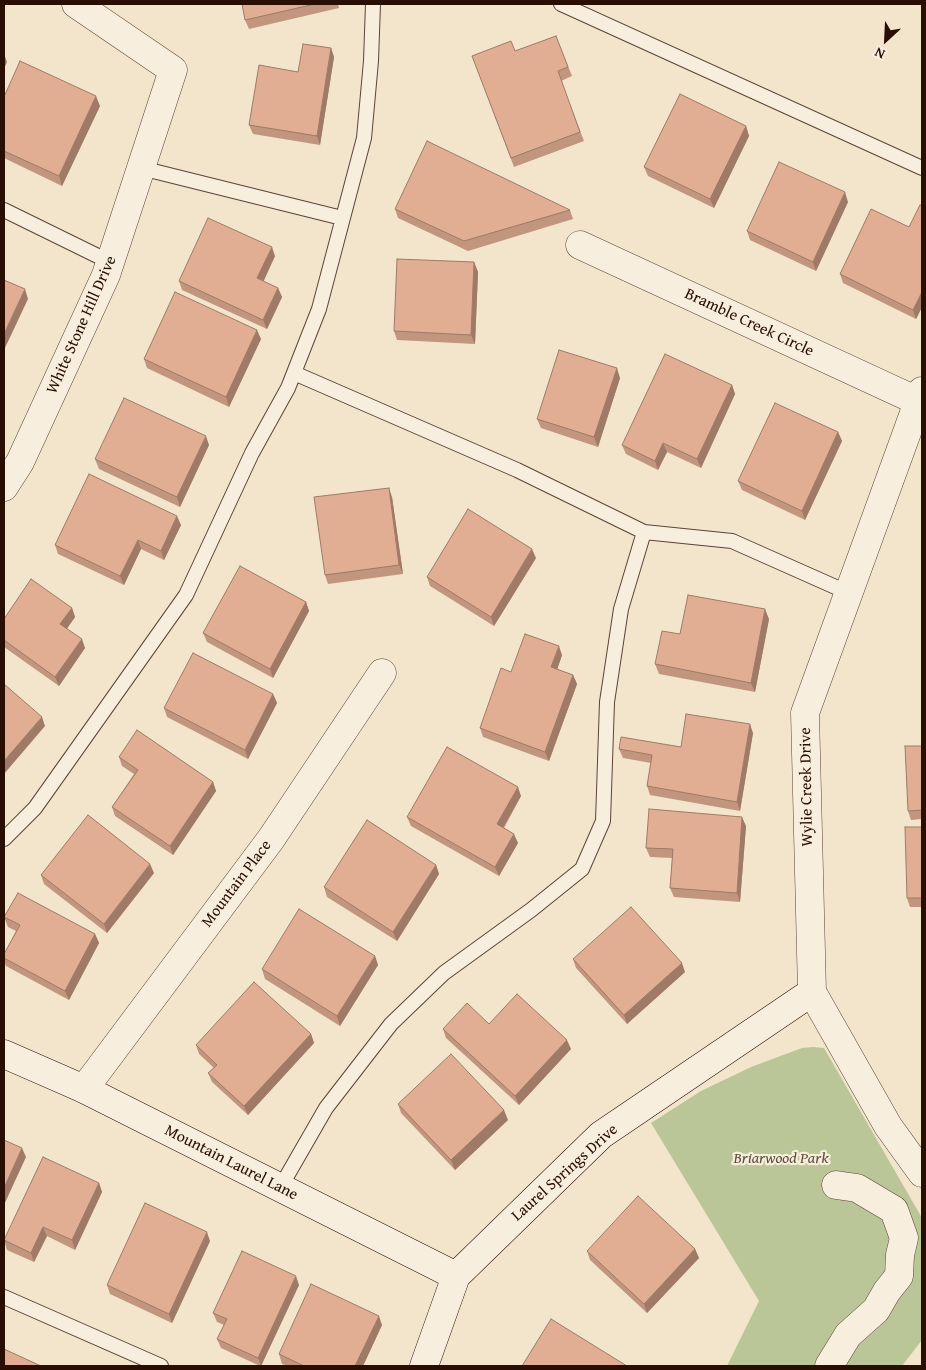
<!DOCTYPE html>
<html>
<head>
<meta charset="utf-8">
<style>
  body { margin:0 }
  #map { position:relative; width:926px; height:1370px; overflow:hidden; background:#f2e5cc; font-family:"Gentium Book Plus",serif }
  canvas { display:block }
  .frame { position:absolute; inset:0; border:5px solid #290e03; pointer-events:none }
  .north { position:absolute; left:861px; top:15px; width:50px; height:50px; -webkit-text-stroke:4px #f7eede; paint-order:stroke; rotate:205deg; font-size:14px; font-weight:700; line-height:20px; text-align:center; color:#290e03 }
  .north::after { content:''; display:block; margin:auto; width:18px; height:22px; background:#290e03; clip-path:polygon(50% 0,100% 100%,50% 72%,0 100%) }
</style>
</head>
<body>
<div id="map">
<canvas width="926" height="1370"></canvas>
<div class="frame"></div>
<div class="north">N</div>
</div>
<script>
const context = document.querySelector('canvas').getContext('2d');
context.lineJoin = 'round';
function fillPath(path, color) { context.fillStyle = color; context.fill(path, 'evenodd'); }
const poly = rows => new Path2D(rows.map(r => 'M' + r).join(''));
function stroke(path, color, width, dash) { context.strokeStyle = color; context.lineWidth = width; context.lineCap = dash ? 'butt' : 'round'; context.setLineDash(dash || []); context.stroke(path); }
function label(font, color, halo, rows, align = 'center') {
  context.font = font + ' "Gentium Book Plus",serif'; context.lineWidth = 4.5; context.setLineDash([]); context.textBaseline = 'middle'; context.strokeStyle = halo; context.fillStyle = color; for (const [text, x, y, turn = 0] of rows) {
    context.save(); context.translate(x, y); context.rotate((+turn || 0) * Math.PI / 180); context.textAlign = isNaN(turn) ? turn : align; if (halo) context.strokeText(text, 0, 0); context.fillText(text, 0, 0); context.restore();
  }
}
fillPath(poly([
  [813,1047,824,1048,922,1218,922,1340,902,1366,727,1366,759,1301,651,1123,701,1091,751,1067,802,1048]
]), '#bac598');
const lane = poly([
  [561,4,922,168],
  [141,168,342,218],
  [4,210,110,262],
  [644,532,732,541,849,593],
  [4,839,35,808,186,595,252,453,288,388,319,309,364,138,371,61,373,4],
  [280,1188,326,1108,391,1024,444,973,531,910,582,869,603,821,607,702,621,609,644,532,517,470,294,373],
  [4,1297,161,1366]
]);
const street = poly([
  [580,245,922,403],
  [922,391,805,713,812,992,888,1126,922,1173],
  [4,487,20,462,106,275,173,70,76,4],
  [84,1089,271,839,382,673],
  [829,1366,848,1335,876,1310,887,1291,899,1276,900,1255,904,1238,894,1210,857,1188,836,1185]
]);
const secondary = poly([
  [4,1054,84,1089,456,1276],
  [424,1366,456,1276,601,1135,812,992]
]);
stroke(lane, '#5b4435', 16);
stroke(street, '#5b4435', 29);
stroke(secondary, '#290e03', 29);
stroke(lane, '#f7eede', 14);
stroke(street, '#f7eede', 28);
stroke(secondary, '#f7eede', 28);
fillPath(poly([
  [242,4,338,4,339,8,249,29,245,20],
  [556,36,572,76,561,81,584,141,514,167,472,56,515,51],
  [331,48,334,57,320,145,253,134,249,125,298,72],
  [4,97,100,106,62,186,4,158],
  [746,126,749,136,714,208,648,176,644,167],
  [848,202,816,271,750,240,747,231],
  [922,206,922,307,916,319,843,283,840,274,909,227],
  [395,209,570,210,573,219,468,251,398,218],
  [275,256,263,281,278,288,282,297,267,329,182,290,179,281],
  [474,262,478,272,475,344,397,340,394,331],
  [261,339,229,407,147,368,144,359],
  [620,378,598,447,541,428,537,419],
  [732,385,735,394,701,468,667,452,658,470,626,454,622,445],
  [838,432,842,441,805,520,742,490,738,481],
  [209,445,180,507,99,469,95,459],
  [392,497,403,574,328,584,325,575],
  [181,525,164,560,141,549,124,585,58,554,55,545],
  [536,558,494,626,430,586,427,577],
  [306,602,309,611,273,678,207,642,203,633],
  [72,608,75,617,67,628,85,648,59,686,4,647,4,619],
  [769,619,755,692,659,674,655,664,680,634],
  [562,655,557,669,573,675,577,684,549,761,483,737,480,728,511,672],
  [273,694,277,703,248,759,167,717,164,708],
  [753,733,740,811,650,795,647,786,651,763,623,758,619,749,681,747],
  [922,746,922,819,911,820,908,811],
  [119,757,213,782,216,791,173,855,115,816,112,807,134,774,122,766],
  [521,796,504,828,518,843,499,876,411,826,407,817],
  [746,826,740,902,674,897,670,888,672,858,650,857,646,848],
  [922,827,922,907,910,907,907,898],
  [436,865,439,874,397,941,327,897,324,887],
  [154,873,107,933,44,884,41,875],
  [4,917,95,934,99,943,69,1000,6,966,4,961,4,954,16,931,8,927],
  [375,956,378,965,340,1026,265,979,262,969],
  [573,959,685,972,627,1024,576,968],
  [489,1024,571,1049,519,1105,446,1038,443,1029],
  [311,1034,314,1043,248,1115,212,1082,208,1073,214,1068,199,1054,196,1045],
  [398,1104,508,1120,455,1170,401,1113],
  [99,1183,102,1192,75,1250,47,1236,34,1262,7,1250,4,1240],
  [210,1241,172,1323,110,1294,107,1285],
  [695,1249,699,1258,647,1313,590,1260,587,1251],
  [299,1285,261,1366,260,1366,221,1348,217,1339,224,1325,217,1322,213,1313],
  [382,1325,363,1366,288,1366,282,1364,279,1354]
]), '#c2967e');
fillPath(poly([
  [331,48,334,57,320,145,317,136],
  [4,54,7,62,4,69],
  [96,96,100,106,62,186,59,176],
  [746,126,749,136,714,208,710,199],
  [845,192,848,202,816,271,813,262],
  [272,247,275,256,261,287,257,278],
  [474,262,478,272,475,344,471,335],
  [278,288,282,297,267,329,263,320],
  [25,289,28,299,4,350,4,334],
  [922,292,922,307,916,319,913,310],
  [257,330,261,339,229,407,226,397],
  [617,368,620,378,598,447,594,437],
  [732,385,735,394,701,468,697,459],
  [838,432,842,441,805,520,802,511],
  [206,436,209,445,180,507,177,497],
  [663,443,667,452,658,470,655,461],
  [389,488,392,497,403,574,399,565],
  [177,516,181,525,164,560,161,551],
  [138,540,141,549,124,585,120,576],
  [532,549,536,558,494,626,491,617],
  [306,602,309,611,273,678,270,669],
  [72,608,75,617,64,633,60,624],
  [765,609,769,619,755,692,751,683],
  [82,639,85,648,59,686,55,677],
  [559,646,562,655,555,676,551,667],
  [573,675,577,684,549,761,545,752],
  [273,694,277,703,248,759,245,750],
  [42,717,45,726,4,774,4,761],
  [750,724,753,733,740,811,737,802],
  [213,782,216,791,173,855,170,846],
  [518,787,521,796,500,833,497,824],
  [742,817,746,826,740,902,737,893],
  [514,834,518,843,499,876,495,867],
  [150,864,154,873,107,933,104,924],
  [436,865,439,874,397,941,393,932],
  [95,934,99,943,69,1000,65,991],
  [375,956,378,965,340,1026,337,1016],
  [682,963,685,972,627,1024,624,1015],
  [311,1034,314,1043,248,1115,244,1106],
  [567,1040,571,1049,519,1105,515,1096],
  [504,1110,508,1120,455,1170,451,1160],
  [22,1148,26,1157,4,1205,4,1188],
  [99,1183,102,1192,75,1250,72,1240],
  [43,1227,47,1236,34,1262,31,1253],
  [207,1232,210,1241,172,1323,169,1314],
  [695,1249,699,1258,647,1313,644,1304],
  [296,1276,299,1285,261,1366,258,1358],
  [379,1316,382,1325,363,1366,355,1366]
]), '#9e7a67');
const building = poly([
  [242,4,315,4,245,20,242,4],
  [556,36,568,67,558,71,580,132,511,158,472,56,511,41,515,51,556,36],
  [303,44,331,48,317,136,249,125,259,65,298,72,303,44],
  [20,61,96,96,59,176,4,151,4,97,20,61],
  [680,94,746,126,710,199,644,167,680,94],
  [427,141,570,210,464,241,395,209,427,141],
  [779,162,845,192,813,262,747,231,779,162],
  [920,205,922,206,922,292,913,310,840,274,871,209,909,227,920,205],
  [208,218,272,247,257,278,278,288,263,320,179,281,208,218],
  [397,259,474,262,471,335,394,331,397,259],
  [4,280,25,289,4,334,4,280],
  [175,292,257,330,226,397,144,359,175,292],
  [559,350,617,368,594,437,537,419,559,350],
  [665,354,732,385,697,459,663,443,655,461,622,445,665,354],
  [124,398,206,436,177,497,95,459,124,398],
  [775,403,838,432,802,511,738,481,775,403],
  [89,474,177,516,161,551,138,540,120,576,55,545,89,474],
  [389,488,399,565,325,575,314,497,389,488],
  [468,509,532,549,491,617,427,577,468,509],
  [240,566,306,602,270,669,203,633,240,566],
  [31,579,72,608,60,624,82,639,55,677,4,640,4,619,31,579],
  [688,595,765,609,751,683,655,664,662,631,680,634,688,595],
  [525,634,559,646,551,667,573,675,545,752,480,728,501,668,511,672,525,634],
  [193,653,273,694,245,750,164,708,193,653],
  [4,684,42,717,4,761,4,684],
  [686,714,750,724,737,802,647,786,652,755,619,749,621,737,681,747,686,714],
  [137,730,213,782,170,846,112,807,138,770,119,757,137,730],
  [905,746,922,746,922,810,908,811,905,746],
  [447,747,518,787,497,824,514,834,495,867,407,817,447,747],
  [649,809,742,817,737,893,670,888,673,849,646,848,649,809],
  [88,815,150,864,104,924,41,875,88,815],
  [367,820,436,865,393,932,324,887,367,820],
  [905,827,922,827,922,898,907,898,905,827],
  [18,893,95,934,65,991,4,958,4,954,20,925,4,917,18,893],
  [631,907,682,963,624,1015,573,959,631,907],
  [299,909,375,956,337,1016,262,969,299,909],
  [254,982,311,1034,244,1106,208,1073,217,1065,196,1045,254,982],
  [517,994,567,1040,515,1096,443,1029,467,1003,489,1024,517,994],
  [451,1054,504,1110,451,1160,398,1104,451,1054],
  [4,1140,22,1148,4,1188,4,1140],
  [43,1157,99,1183,72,1240,43,1227,31,1253,4,1240,43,1157],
  [638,1196,695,1249,644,1304,587,1251,638,1196],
  [145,1203,207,1232,169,1314,107,1285,145,1203],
  [242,1251,296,1276,258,1358,217,1339,227,1319,213,1313,242,1251],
  [311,1284,379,1316,355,1366,304,1366,279,1354,311,1284],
  [551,1319,627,1366,522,1366,551,1319],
  [4,1349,41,1366,4,1366,4,1349]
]);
fillPath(building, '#e1ae93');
stroke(building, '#9e7a67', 1);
label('16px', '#290e03', '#f7eede', [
  ["Bramble Creek Circle",749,323,25],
  ["White Stone Hill Drive",82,325,-66],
  ["Wylie Creek Drive",807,787,-91],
  ["Mountain Place",237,884,-53],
  ["Mountain Laurel Lane",231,1163,27],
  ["Laurel Springs Drive",565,1173,-42]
]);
label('italic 16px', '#5c4e37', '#f7eede', [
  ["Briarwood Park",781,1159]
]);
</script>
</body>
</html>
